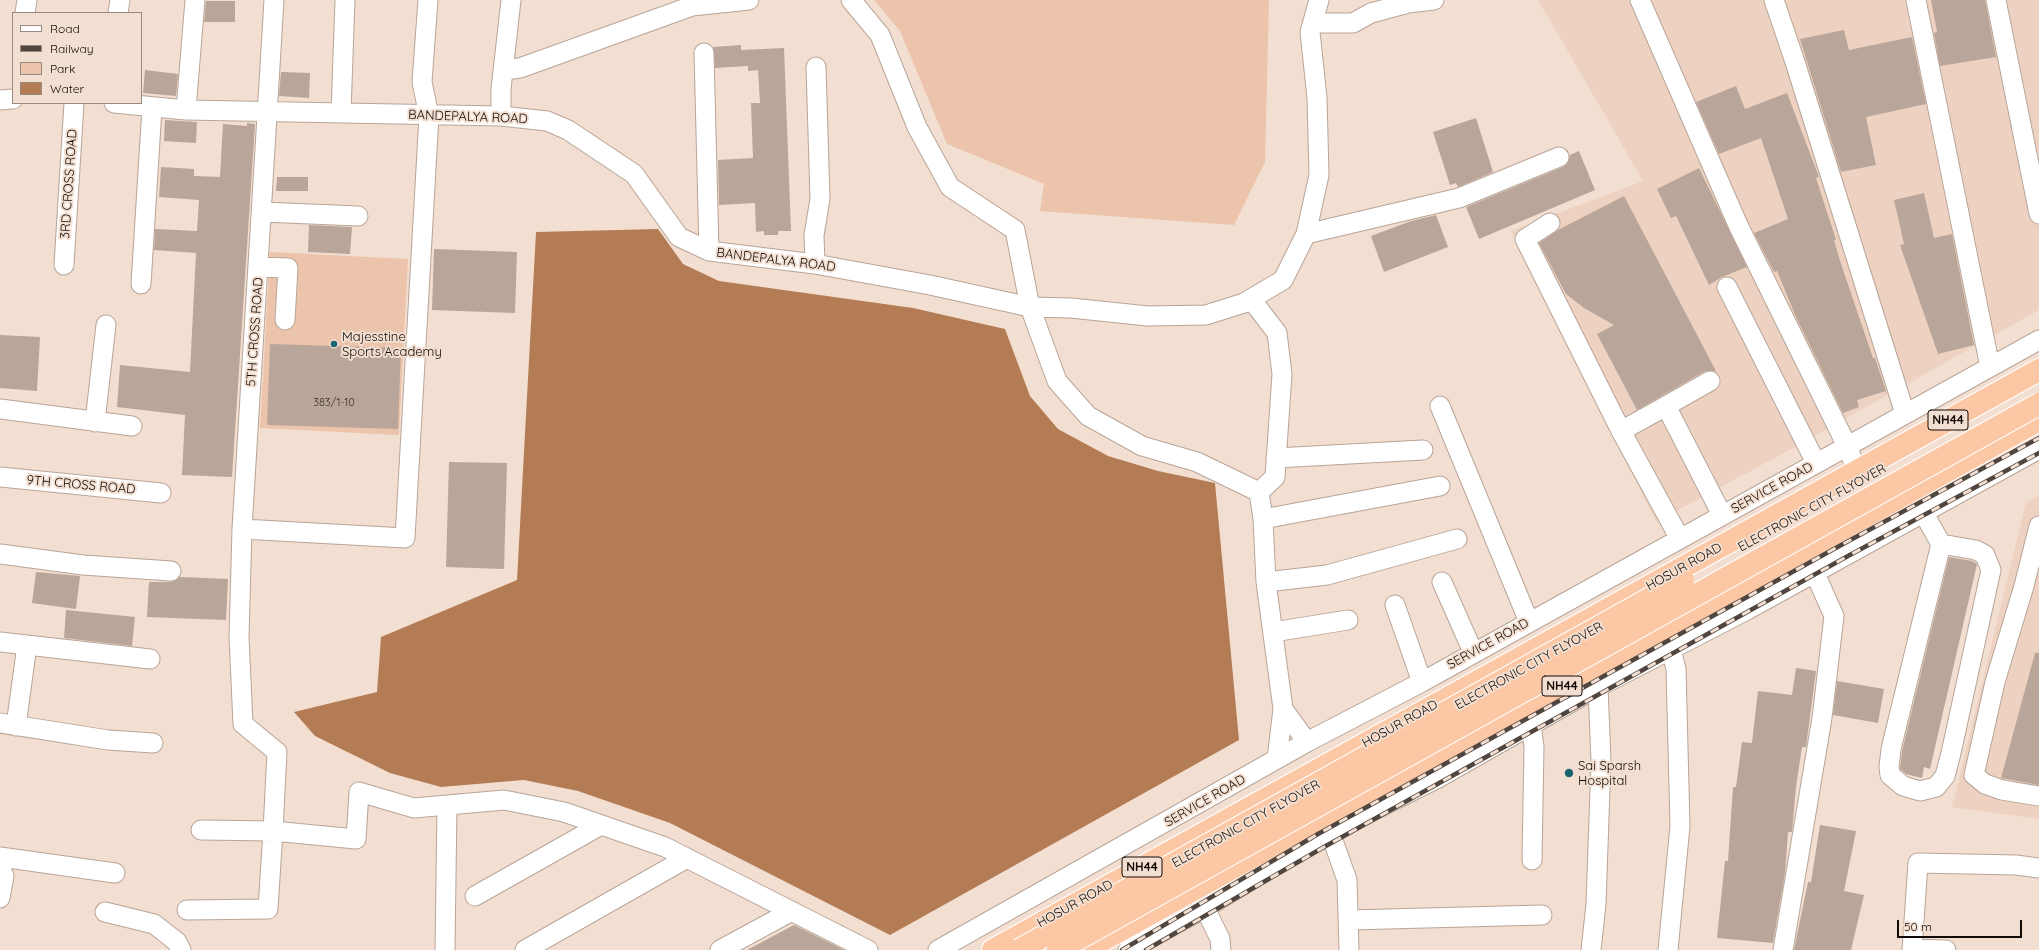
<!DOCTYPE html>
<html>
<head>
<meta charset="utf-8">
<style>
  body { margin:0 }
  #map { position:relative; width:2039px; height:950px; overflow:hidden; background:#f3dfd1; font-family:Quicksand,sans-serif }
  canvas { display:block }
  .legend { position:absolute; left:12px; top:12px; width:130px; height:92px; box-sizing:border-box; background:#f3dfd1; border:1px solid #998a80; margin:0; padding:5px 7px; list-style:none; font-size:12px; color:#120b07 }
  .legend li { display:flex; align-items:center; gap:8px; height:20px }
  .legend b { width:20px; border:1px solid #998a80 }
  .scale { position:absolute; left:1897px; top:920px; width:125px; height:18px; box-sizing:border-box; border:2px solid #120b07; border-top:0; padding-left:5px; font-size:12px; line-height:14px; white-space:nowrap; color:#120b07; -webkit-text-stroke:3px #f3dfd1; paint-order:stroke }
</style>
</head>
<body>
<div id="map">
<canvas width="2039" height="950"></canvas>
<ul class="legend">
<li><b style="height:5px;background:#fff"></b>Road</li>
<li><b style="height:5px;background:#51463f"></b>Railway</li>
<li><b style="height:11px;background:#ebc4ab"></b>Park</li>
<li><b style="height:11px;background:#b47c55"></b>Water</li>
</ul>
<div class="scale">50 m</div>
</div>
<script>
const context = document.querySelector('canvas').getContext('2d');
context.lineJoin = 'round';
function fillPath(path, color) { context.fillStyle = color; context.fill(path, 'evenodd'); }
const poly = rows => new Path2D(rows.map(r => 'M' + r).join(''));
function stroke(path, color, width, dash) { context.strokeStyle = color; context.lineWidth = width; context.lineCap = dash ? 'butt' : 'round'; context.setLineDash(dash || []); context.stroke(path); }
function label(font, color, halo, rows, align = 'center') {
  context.font = font + ' Quicksand,sans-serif'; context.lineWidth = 4; context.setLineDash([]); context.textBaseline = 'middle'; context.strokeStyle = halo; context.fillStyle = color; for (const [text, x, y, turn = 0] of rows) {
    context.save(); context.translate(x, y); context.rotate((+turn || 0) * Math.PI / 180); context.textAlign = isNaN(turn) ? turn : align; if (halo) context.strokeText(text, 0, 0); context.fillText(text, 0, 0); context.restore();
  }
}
fillPath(poly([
  [1538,0,2039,0,2039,310,1797,446,1656,522,1511,231,1643,181],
  [2039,496,2039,819,1952,807,2026,502]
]), '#eed2c1');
fillPath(poly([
  [874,0,1269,0,1265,162,1234,225,1040,211,1044,184,947,144,900,31],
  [270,252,408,259,399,435,260,428]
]), '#ebc4ab');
fillPath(poly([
  [658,229,683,264,719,281,913,308,1005,329,1030,396,1058,429,1108,456,1158,471,1215,483,1239,740,890,935,670,823,578,791,524,780,441,787,390,773,315,736,294,712,377,692,381,637,517,580,536,232]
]), '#b47c55');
fillPath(poly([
  [1931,0,1985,0,1996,57,1940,66,1934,33,1937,32],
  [206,1,235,1,235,22,204,22],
  [1844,30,1849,50,1912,37,1926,104,1866,117,1876,165,1841,172,1800,39],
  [741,45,741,50,784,48,791,231,778,231,778,235,764,235,764,231,756,232,755,203,719,205,718,160,753,158,751,103,760,103,758,70,748,71,748,66,715,68,713,47],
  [145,70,178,74,176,96,143,93],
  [281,72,310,73,309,98,279,96],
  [1736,86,1745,109,1787,93,1819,177,1816,178,1836,240,1834,240,1840,261,1873,358,1875,358,1886,391,1857,400,1859,407,1843,413,1796,317,1777,271,1774,272,1754,233,1788,219,1761,138,1719,154,1696,102],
  [1476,118,1493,172,1458,187,1456,183,1450,185,1433,132],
  [165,120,197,122,196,143,164,141],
  [247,123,255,124,232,477,182,475,185,415,117,407,120,365,190,372,196,253,154,250,155,229,197,231,199,200,159,197,161,167,194,169,194,176,220,177,223,124,247,126],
  [1579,151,1595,190,1479,239,1466,207,1563,167,1568,163,1570,155],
  [1699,168,1747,267,1722,277,1709,285,1676,216,1671,218,1657,189],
  [277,177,308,177,308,191,276,191],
  [1924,193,1934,238,1952,234,1974,345,1938,354,1900,245,1904,244,1894,200],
  [1624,196,1716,371,1705,371,1637,410,1597,334,1614,325,1584,308,1566,294,1539,243,1558,230],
  [1436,215,1448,247,1384,272,1371,236,1411,221],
  [309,225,352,227,350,254,308,252],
  [434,249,517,252,515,313,432,310],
  [0,335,40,337,37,391,0,388],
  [270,344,401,348,398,429,267,425],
  [449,462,507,463,504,569,446,567],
  [1949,557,1972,561,1977,564,1930,769,1924,767,1922,778,1906,774,1900,769,1902,751],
  [36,572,80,576,76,609,32,603],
  [180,577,228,579,226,620,147,617,149,582,171,582],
  [66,610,135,617,132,646,64,638],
  [2035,653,2039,653,2039,785,2001,778],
  [1796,668,1816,671,1806,747,1802,747,1796,787,1792,832,1788,832,1785,873,1773,943,1717,938,1725,861,1728,861,1733,787,1736,787,1742,742,1752,743,1758,691,1792,695],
  [1837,681,1884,689,1878,723,1833,715],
  [1820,825,1856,831,1844,891,1864,895,1851,950,1794,950,1808,882,1811,882],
  [794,925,844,950,747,950]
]), '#b9a599');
const minor = poly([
  [274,0,242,529,239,637,243,724,277,752,273,831,356,839,359,792,414,808,504,800,564,812,665,847,868,950],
  [851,0,880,35,917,127,950,187,1015,230,1030,307,1057,381,1088,416,1142,446,1197,462,1259,492,1263,519,1266,582,1283,709,1277,759],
  [1640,0,1738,225,1847,446,1857,471],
  [1774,0,1795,62,1905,414],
  [1916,0,1990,367],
  [1996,0,2039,214],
  [25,13,27,0],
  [118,13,120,0],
  [1313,23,1353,23,1371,13,1408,3,1434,0],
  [704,53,709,251],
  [504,70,520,68,692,6,749,0],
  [0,100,13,99],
  [114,103,186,110,501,116,547,121,568,130,634,174,679,237,709,251,815,264,930,285,1030,307,1071,308,1148,316,1206,315,1244,303,1283,280,1306,234,1319,175,1317,98,1310,32,1319,0],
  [186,110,195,0],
  [341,113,345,0],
  [501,116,501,89,511,0],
  [262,212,358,216],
  [1550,223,1525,239,1621,431,1680,539],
  [1306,234,1459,198,1559,157],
  [815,264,814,235,820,199,816,67],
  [64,265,74,103],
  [259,267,288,268,285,320],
  [141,284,152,108],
  [1727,287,1816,463],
  [1251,299,1277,333,1282,374,1275,477,1259,492],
  [1440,406,1529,622],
  [1666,406,1710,381],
  [0,409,132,426],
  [95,422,106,325],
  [1621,431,1666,406,1722,515],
  [1276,458,1423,450],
  [0,477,161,493],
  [1923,512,1941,544,1891,749,1889,767,1890,775,1903,786,1920,791,1936,787,1945,776,1951,753,1991,570,1985,555,1976,550,1941,544],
  [1263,519,1440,486],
  [2039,526,2024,586,1995,682,1974,775,1985,784,2002,790,2039,796],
  [242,529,405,538,429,116,422,82,428,0],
  [0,554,83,565,171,571],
  [1266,582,1327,575,1457,539],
  [1442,582,1473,652],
  [1395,605,1422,682],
  [1273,632,1348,620],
  [0,642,150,659],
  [1283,709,1307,742],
  [0,723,108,740,153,743],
  [1531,725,1534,747,1532,860],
  [16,726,27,645],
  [1330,832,1347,880,1349,950],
  [0,857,115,873],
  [0,867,4,876,0,898],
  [475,896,601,825],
  [1205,908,1220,939,1221,950],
  [187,910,268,909,273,831,201,830],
  [105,912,154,924,177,942,181,950],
  [1349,920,1542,915],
  [1912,949,1946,950],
  [445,950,447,805],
  [525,950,687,858],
  [720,950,792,911],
  [938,950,1307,742,1422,682,2039,340],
  [1128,950,1205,908,1330,832,1438,778,1598,687,1747,610,2039,449],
  [1591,950,1596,904,1601,761,1598,687],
  [1668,950,1680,826,1676,669,1671,649],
  [1783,950,1822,718,1834,616,1809,560],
  [1912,950,1918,863,2016,865,2039,868]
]);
const highway = poly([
  [993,950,2039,370],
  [1085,950,2039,420]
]);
stroke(minor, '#b8a598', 21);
stroke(highway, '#fff', 24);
stroke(minor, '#fff', 19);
stroke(highway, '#fcc7a4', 22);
const rail = poly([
  [1122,950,1318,834,1843,544,2039,438],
  [1146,950,1324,847,1848,556,2039,453]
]);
stroke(rail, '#51463f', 4.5);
stroke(rail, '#f3dfd1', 3, [9]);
const highwayBridge = poly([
  [1019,950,1683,580],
  [1058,950,2039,404]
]);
stroke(highwayBridge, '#fff', 24, []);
stroke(highwayBridge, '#fcc7a4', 22);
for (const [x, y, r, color] of [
  [334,344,4,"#1a666e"],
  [1569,773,5,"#1a666e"]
]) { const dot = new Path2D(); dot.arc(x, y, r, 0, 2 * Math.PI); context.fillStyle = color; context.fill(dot); stroke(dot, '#f3dfd1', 1.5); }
label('11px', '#3c322c', null, [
  ["383/1-10",334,403]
]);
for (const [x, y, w] of [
  [1948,420,40],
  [1562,686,40],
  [1142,867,40]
]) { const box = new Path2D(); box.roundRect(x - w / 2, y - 10, w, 20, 3); context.fillStyle = '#f3dfd1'; context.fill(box); stroke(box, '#120b07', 1); }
label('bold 12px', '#120b07', null, [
  ["NH44",1948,420],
  ["NH44",1562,686],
  ["NH44",1142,867]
]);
label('13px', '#120b07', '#f3dfd1', [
  ["BANDEPALYA ROAD",468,117,2],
  ["3RD CROSS ROAD",69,184,-86],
  ["BANDEPALYA ROAD",776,260,7],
  ["5TH CROSS ROAD",255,332,-86],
  ["9TH CROSS ROAD",81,485,5],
  ["SERVICE ROAD",1772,488,-29],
  ["ELECTRONIC CITY FLYOVER",1812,508,-29],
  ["HOSUR ROAD",1684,567,-29],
  ["SERVICE ROAD",1488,644,-29],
  ["ELECTRONIC CITY FLYOVER",1529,666,-29],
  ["HOSUR ROAD",1400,724,-29],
  ["SERVICE ROAD",1205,801,-30],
  ["ELECTRONIC CITY FLYOVER",1246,824,-29],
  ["HOSUR ROAD",1075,904,-29]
]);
label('13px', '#120b07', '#f3dfd1', [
  ["Majesstine",342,337],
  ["Sports Academy",342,352],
  ["Sai Sparsh",1578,766],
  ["Hospital",1578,781]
], 'left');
</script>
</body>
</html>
